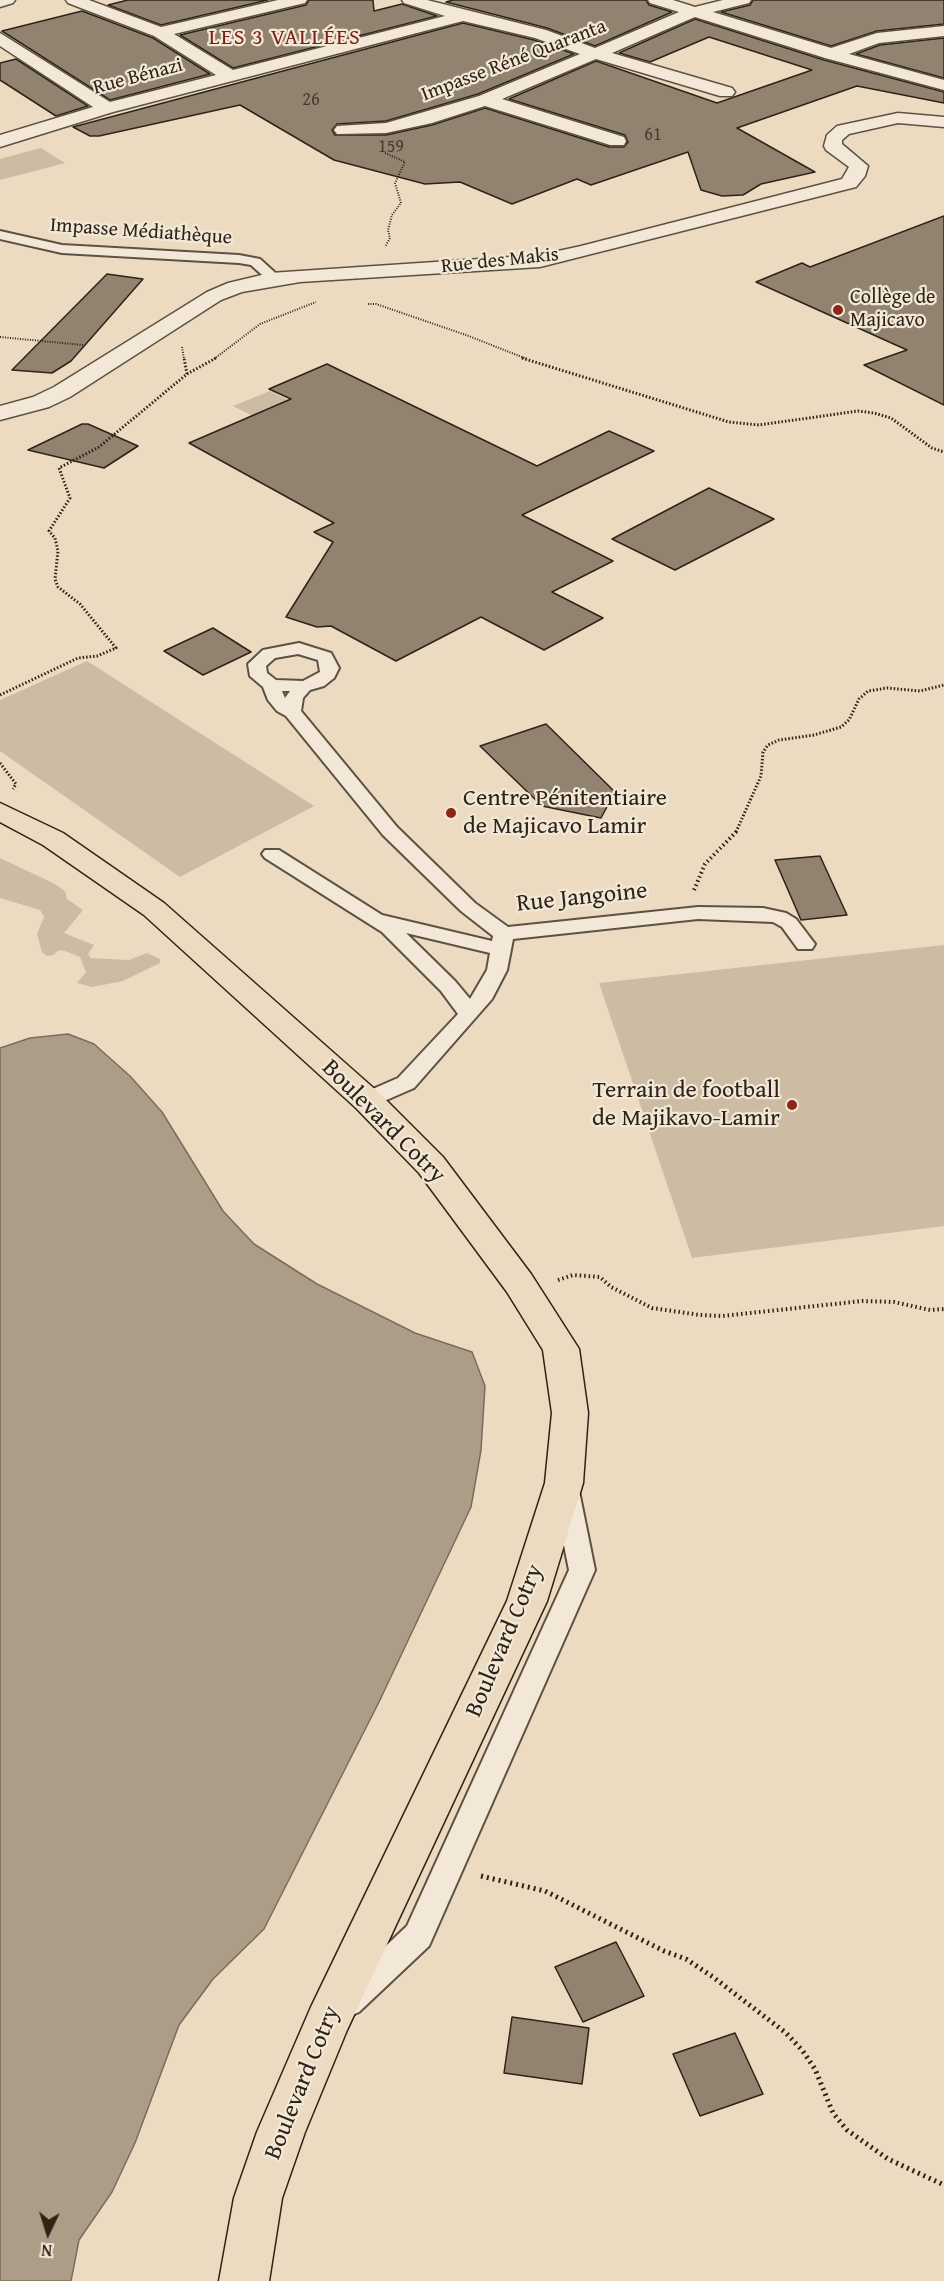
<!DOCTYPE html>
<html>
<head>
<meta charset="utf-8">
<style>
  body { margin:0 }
  #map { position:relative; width:944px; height:2281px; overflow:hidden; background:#eddbc1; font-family:"Gentium Book Plus",serif }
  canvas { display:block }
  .north { position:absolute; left:18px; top:2203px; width:60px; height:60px; -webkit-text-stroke:4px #f3e8d7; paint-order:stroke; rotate:184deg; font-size:16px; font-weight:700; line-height:24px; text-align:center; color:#2d2418 }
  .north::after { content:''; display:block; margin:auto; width:21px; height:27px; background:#2d2418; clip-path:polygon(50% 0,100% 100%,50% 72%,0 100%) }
</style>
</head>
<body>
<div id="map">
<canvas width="944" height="2281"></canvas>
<div class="north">N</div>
</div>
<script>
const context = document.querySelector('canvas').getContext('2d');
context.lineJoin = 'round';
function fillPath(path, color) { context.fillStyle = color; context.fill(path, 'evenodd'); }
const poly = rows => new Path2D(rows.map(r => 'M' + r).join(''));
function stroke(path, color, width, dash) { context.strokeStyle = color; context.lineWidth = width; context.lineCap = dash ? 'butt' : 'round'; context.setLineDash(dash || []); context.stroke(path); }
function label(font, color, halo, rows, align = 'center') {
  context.font = font + ' "Gentium Book Plus",serif'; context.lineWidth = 4.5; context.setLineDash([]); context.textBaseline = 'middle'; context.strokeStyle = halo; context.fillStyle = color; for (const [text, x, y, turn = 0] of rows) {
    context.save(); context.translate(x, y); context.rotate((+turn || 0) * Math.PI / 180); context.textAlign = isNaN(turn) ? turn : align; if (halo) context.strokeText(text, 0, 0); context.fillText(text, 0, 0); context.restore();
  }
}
fillPath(poly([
  [41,148,65,163,0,180,0,159],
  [270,391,331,421,294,437,233,406],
  [87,661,314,806,180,877,0,751,0,700],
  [0,858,53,883,65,891,67,899,83,910,64,933,94,945,88,954,91,958,129,960,147,953,160,959,160,963,123,981,92,987,77,983,86,972,80,957,65,951,59,950,53,955,47,956,42,952,37,934,44,917,40,910,0,898],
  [944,945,944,1226,692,1258,599,983]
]), '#ccbca4');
const water = poly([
  [68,1034,94,1044,130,1076,162,1112,223,1211,254,1244,317,1284,415,1333,472,1352,485,1386,481,1450,471,1507,379,1702,264,1929,213,1979,179,2025,135,2143,112,2192,79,2240,71,2281,0,2281,0,1048,30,1038,68,1034]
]);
fillPath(water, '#ac9d88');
stroke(water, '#796d5b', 1.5);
const building = poly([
  [128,0,268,0,161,25,108,5,128,0],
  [309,0,373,0,374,11,402,4,437,16,233,68,180,35,306,5,309,0],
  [453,0,646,0,649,5,672,12,595,46,547,28,446,2,453,0],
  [753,0,944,0,944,24,877,31,831,46,721,12,750,5,753,0],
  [82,11,153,38,210,74,110,100,2,31,82,11],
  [695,19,824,60,944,92,944,103,857,86,737,128,815,172,761,184,743,195,722,196,701,190,688,152,591,185,577,179,512,204,460,182,425,184,334,160,240,105,99,136,90,136,73,127,463,23,534,40,574,54,478,94,386,121,337,124,332,130,335,135,386,135,432,125,485,108,609,147,624,147,628,142,625,135,509,99,596,61,717,103,812,70,709,37,650,62,619,53,695,19],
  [944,38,944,78,856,54,880,45,944,38],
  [16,59,88,106,56,116,0,80,0,63,16,59],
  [944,216,944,405,864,365,907,350,756,282,802,263,810,267,944,216],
  [107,274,143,279,71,361,52,373,12,370,107,274],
  [327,364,537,466,609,431,654,451,522,515,613,561,552,592,603,618,544,650,481,617,396,661,331,626,317,627,286,617,333,542,314,532,334,523,189,443,291,399,269,389,327,364],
  [82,424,88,424,138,446,104,468,28,450,82,424],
  [709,488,774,519,675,570,612,539,709,488],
  [213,628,251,652,203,675,164,651,213,628],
  [546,724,615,792,601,818,542,806,480,746,546,724],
  [820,856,847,915,801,920,775,860,820,856],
  [616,1942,644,1996,583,2022,555,1967,616,1942],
  [512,2017,589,2028,582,2084,504,2073,512,2017],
  [735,2033,763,2094,700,2116,673,2054,735,2033]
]);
fillPath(building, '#918370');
stroke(building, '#2d2418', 1.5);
const lane = poly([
  [0,231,62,245,239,255,260,259,282,279,280,282,270,282,251,265,239,263,62,253,0,239,0,231],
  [299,643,331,653,339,668,334,678,324,686,310,690,303,698,301,711,397,827,475,903,508,927,698,907,763,908,786,913,796,919,815,944,812,949,798,949,782,927,773,922,698,919,513,939,507,970,492,999,414,1088,375,1105,367,1107,359,1105,356,1100,359,1095,398,1078,458,1014,441,991,382,932,265,858,262,854,265,850,279,850,382,915,492,941,493,936,461,911,383,835,286,716,277,711,268,700,263,687,250,676,248,664,263,650,299,643],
  [298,654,318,660,320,672,303,681,276,680,267,673,266,666,275,658,298,654],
  [282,691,290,691,285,698,282,691],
  [406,933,490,953,487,970,470,999,455,981,406,933],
  [566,1481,575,1484,579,1491,595,1570,429,1946,359,2012,348,2017,337,2012,332,2002,337,1992,407,1926,569,1570,553,1491,557,1484,566,1481]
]);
const street = poly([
  [0,0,15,0,13,3,0,7,0,0],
  [66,0,89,0,161,27,278,0,307,0,305,3,174,34,233,70,445,16,404,3,402,0,427,0,546,30,595,48,679,12,650,3,648,0,673,0,695,7,723,0,751,0,749,3,713,12,831,48,877,33,944,26,944,36,879,43,849,54,944,80,944,90,825,58,695,17,612,53,732,88,735,92,732,96,720,96,596,59,502,99,624,137,626,141,624,145,610,145,485,106,432,123,386,133,337,134,334,130,337,126,386,123,479,96,580,54,535,38,463,21,113,112,0,147,0,135,93,107,0,46,0,33,110,102,216,75,154,36,68,3,66,0],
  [898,113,944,117,944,127,898,123,849,134,842,140,842,144,868,166,865,176,856,187,540,267,300,282,242,292,221,300,70,397,49,407,0,420,0,406,33,397,54,387,207,292,228,283,270,273,540,255,581,246,842,179,849,167,826,150,824,146,827,135,837,126,898,113]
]);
const primary = poly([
  [0,803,63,833,164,903,378,1092,443,1157,531,1274,579,1349,588,1413,583,1483,547,1601,347,2030,305,2132,282,2198,269,2281,219,2281,234,2198,257,2132,311,2007,507,1601,545,1483,552,1413,543,1350,507,1292,419,1173,356,1108,144,915,43,845,0,822,0,803]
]);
stroke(lane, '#5d5242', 4);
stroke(street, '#5d5242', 3);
stroke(primary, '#2d2418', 3);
stroke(poly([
  [385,153,405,162,395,183,401,203,392,215,388,230,390,238,385,247],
  [368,304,376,304,466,335,527,359],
  [0,337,83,345],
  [182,347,184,359],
  [214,359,260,324,316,302]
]), '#2d2418', 2, [1, 1.5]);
stroke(poly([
  [522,358,729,422,759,425,858,411,874,413,891,418,932,448,944,452],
  [187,374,216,358],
  [0,695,78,658,97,656,116,648,80,604,58,587,55,579,58,551,55,538,49,531,70,498,59,468,99,447,187,374,184,358],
  [0,763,16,784,13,789],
  [736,832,761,776,763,752,768,745,779,740,814,735,841,727,849,720,859,699,868,691,887,688,920,691,944,685]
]), '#2d2418', 3, [1.5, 2]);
stroke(poly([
  [694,890,705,864,737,831],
  [558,1280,573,1275,600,1277,611,1287,652,1308,700,1315,722,1316,862,1301,894,1302,930,1310,944,1309]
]), '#2d2418', 4, [1.5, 3]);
stroke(poly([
  [481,1876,545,1891,664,1951,686,1959,713,1977,786,2033,802,2050,815,2069,833,2113,847,2130,888,2159,944,2185]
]), '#2d2418', 5, [2, 4]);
fillPath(lane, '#f3e8d7');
fillPath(street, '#f3e8d7');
fillPath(primary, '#eddbc1');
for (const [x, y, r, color] of [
  [838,310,6,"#8f2418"],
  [451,813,6,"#8f2418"],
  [792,1105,6,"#8f2418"]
]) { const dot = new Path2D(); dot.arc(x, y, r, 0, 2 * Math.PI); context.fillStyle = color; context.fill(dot); stroke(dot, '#f3e8d7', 2); }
label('18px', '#463c2e', null, [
  ["26",311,100],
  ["61",653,135],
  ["159",391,147]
]);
label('20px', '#2d2418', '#f3e8d7', [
  ["Impasse Réné Quaranta",514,61,-21],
  ["Rue Bénazi",138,77,-15],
  ["Impasse Médiathèque",141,232,4],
  ["Rue des Makis",500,261,-6]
]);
label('20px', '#2d2418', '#f3e8d7', [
  ["Collège de",850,298],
  ["Majicavo",850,321]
], 'left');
context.letterSpacing = '1.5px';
label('22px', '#7a1f14', '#f3e8d7', [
  ["LES 3 VALLÉES",285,38]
]);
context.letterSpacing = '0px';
label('24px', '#2d2418', '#f3e8d7', [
  ["Centre Pénitentiaire",463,799],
  ["de Majicavo Lamir",463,827],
  ["Terrain de football",780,1091,"right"],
  ["de Majikavo-Lamir",780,1119,"right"]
], 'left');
label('24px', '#2d2418', '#f3e8d7', [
  ["Rue Jangoine",582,898,-6],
  ["Boulevard Cotry",383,1122,45],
  ["Boulevard Cotry",505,1641,-67],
  ["Boulevard Cotry",303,2083,-68]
]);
</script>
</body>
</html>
